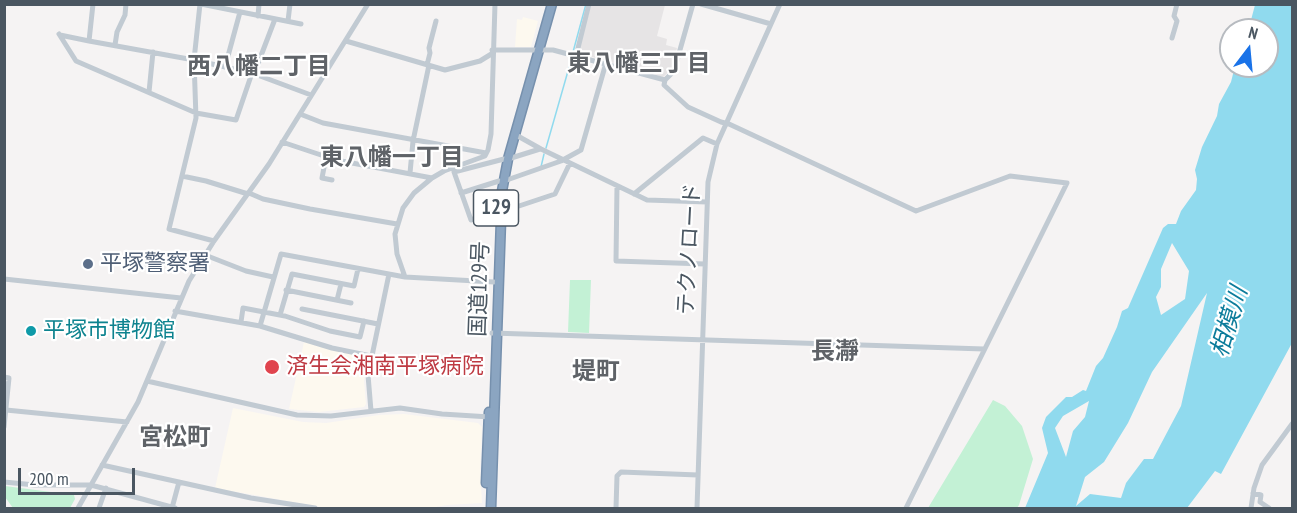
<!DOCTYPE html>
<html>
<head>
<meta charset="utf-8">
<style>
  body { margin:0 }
  #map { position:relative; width:1297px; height:513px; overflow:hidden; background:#f5f3f3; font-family:"PT Sans Narrow",sans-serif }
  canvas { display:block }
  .frame { position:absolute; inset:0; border:6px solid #4a5661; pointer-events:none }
  .north { position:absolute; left:1219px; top:18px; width:60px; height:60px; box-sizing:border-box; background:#fff; border:2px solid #b7bbc0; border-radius:50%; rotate:16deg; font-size:16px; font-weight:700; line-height:24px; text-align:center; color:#4a5661 }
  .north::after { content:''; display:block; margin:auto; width:21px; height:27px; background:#1a73e8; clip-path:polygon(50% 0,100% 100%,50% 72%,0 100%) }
  .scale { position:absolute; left:18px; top:468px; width:117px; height:27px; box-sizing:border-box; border:3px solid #4a5661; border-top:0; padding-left:8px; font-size:18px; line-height:21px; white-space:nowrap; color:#4a5661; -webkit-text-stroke:4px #fff; paint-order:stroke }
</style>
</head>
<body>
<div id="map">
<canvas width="1297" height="513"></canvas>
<div class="frame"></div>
<div class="north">N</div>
<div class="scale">200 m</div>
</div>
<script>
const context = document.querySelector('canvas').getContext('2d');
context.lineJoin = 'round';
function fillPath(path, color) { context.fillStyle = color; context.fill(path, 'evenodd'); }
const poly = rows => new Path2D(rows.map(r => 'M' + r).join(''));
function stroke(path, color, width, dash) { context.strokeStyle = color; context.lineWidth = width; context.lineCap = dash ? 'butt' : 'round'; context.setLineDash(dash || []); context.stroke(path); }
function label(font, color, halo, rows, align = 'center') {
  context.font = font + ' "PT Sans Narrow","Noto Sans JP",sans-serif'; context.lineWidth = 4.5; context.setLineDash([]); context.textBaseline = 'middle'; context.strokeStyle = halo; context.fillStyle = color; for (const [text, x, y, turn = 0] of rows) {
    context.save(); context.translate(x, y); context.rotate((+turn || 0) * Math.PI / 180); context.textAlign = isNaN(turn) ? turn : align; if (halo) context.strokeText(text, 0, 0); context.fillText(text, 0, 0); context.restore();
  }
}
fillPath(poly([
  [523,17,538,21,531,47,515,47,517,19,522,20],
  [304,342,365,357,367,359,364,381,366,404,364,407,319,412,289,409],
  [233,408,303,422,326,423,379,415,404,414,478,423,482,427,480,469,482,503,447,505,430,508,327,508,215,488]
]), '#fdf9ef');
fillPath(poly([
  [591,5,665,5,657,36,667,39,666,45,677,48,672,69,663,77,578,53]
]), '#e6e4e5');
fillPath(poly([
  [570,280,591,280,589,333,568,332],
  [993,400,1005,406,1022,426,1033,459,1019,505,1017,508,928,508],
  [5,486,74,495,75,499,70,508,13,508,5,497]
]), '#c3f1d5');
fillPath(poly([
  [1255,5,1292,5,1292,343,1221,474,1215,471,1187,508,1025,508,1048,453,1042,428,1046,417,1066,397,1072,397,1083,390,1086,391,1096,366,1103,358,1117,327,1122,311,1128,308,1163,228,1168,224,1176,224,1181,211,1196,190,1197,179,1195,170,1202,147,1217,116,1219,104,1231,82,1235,66,1267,66,1267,30,1241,30,1251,20],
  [1172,243,1189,271,1185,299,1161,315,1156,297,1161,287,1161,269],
  [1207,293,1181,406,1153,459,1144,459,1126,483,1121,498,1090,494,1076,506,1085,477,1104,462,1128,423,1152,372],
  [1089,401,1085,417,1073,431,1066,457,1055,428,1063,416]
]), '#90daee');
stroke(poly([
  [573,52,586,4],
  [546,148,572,57],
  [541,167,544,154]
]), '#90daee', 1.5);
const highway = poly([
  [486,483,489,412],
  [491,508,502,191,508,159,552,4]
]);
stroke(highway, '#7690ad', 11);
stroke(poly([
  [93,4,89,41,194,60,252,73,311,95],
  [200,4,194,60,196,118,169,229,214,241],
  [201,4,301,24],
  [701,4,771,24],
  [258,16,259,4],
  [288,21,290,4],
  [59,34,76,61,196,113,236,120,252,73],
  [60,35,89,41],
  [1172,38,1177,21,1174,16,1177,4],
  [346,41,445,70,480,61,493,53],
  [115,45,117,32,125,15,126,4],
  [492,50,553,50,665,80,664,85,688,107,721,122,729,124,916,211,1010,176,1067,183,906,508],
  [576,56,589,4],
  [427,65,430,53,429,48,436,21],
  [225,67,240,12],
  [254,74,275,19],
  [665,80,674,71,693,4],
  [149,92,153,52],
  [300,114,323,123,486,153],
  [516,135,541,149,647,200,707,202],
  [282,142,336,160,432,178],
  [326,157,322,178,332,180],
  [508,159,540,149],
  [410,173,413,141,429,65],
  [182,176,206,181,248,194],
  [504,181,561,161,581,150,606,63],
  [617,186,616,261,705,264],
  [249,193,263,199,310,209,397,224],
  [461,193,499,181],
  [634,194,703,138,717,144],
  [496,212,471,220,454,172,504,159],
  [501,212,555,194,570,163],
  [205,255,246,271,273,277],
  [405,277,397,254,395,234,403,208,414,193,432,178,444,171,485,156,488,150,491,134,495,4],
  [4,279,181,298],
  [286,290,351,303],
  [337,300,341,284],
  [302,309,378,324],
  [175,311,260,326,332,348,371,356],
  [280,315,292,274,354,286,358,269],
  [241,322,243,308,285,316,330,331,360,337,364,321],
  [260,326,281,254,405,277,494,282],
  [492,333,984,349],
  [4,377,9,378,4,427],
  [147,381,297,415,331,416,400,408,442,414,490,417],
  [6,410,127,422],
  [371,411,368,375,389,274],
  [102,465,251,498,315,508],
  [4,482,35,485,91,485,175,508],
  [1253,493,1261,495,1260,502,1269,508],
  [78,508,138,402,189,281,214,241,269,164,368,4],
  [99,508,106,488],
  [172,508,179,482],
  [616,508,617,476,621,472,698,475],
  [697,508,708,182,717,144,780,4],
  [1251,508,1254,488,1262,465,1292,424]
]), '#c1cad2', 5);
stroke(highway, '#8ba5c1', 8);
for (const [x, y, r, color] of [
  [88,264,6,"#5c6f8a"],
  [31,331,6,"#0f9aa8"],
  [272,367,8,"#e0444e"]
]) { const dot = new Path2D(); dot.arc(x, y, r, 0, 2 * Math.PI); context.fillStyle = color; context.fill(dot); stroke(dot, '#fff', 2); }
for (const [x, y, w] of [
  [496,208,45]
]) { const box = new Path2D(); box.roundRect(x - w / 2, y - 18, w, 36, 4.5); context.fillStyle = '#fff'; context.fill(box); stroke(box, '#4a5661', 1.5); }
label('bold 21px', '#4a5661', null, [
  ["129",496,208]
]);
label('22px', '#4a5661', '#fff', [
  ["テクノロード",690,249,-87],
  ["国道129号",480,289,-88]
]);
label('22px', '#4e5e75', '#fff', [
  ["平塚警察署",100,264]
], 'left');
label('22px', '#0d838f', '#fff', [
  ["平塚市博物館",43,331]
], 'left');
label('22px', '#be3a42', '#fff', [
  ["済生会湘南平塚病院",286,367]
], 'left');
label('bold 24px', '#5f6368', '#fff', [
  ["東八幡三丁目",639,64],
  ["西八幡二丁目",259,67],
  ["東八幡一丁目",392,158],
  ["長瀞",835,352],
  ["堤町",596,372],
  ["宮松町",175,438]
]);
label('italic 24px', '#0c7c9b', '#fff', [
  ["相模川",1230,322,-73]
]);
</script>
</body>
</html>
